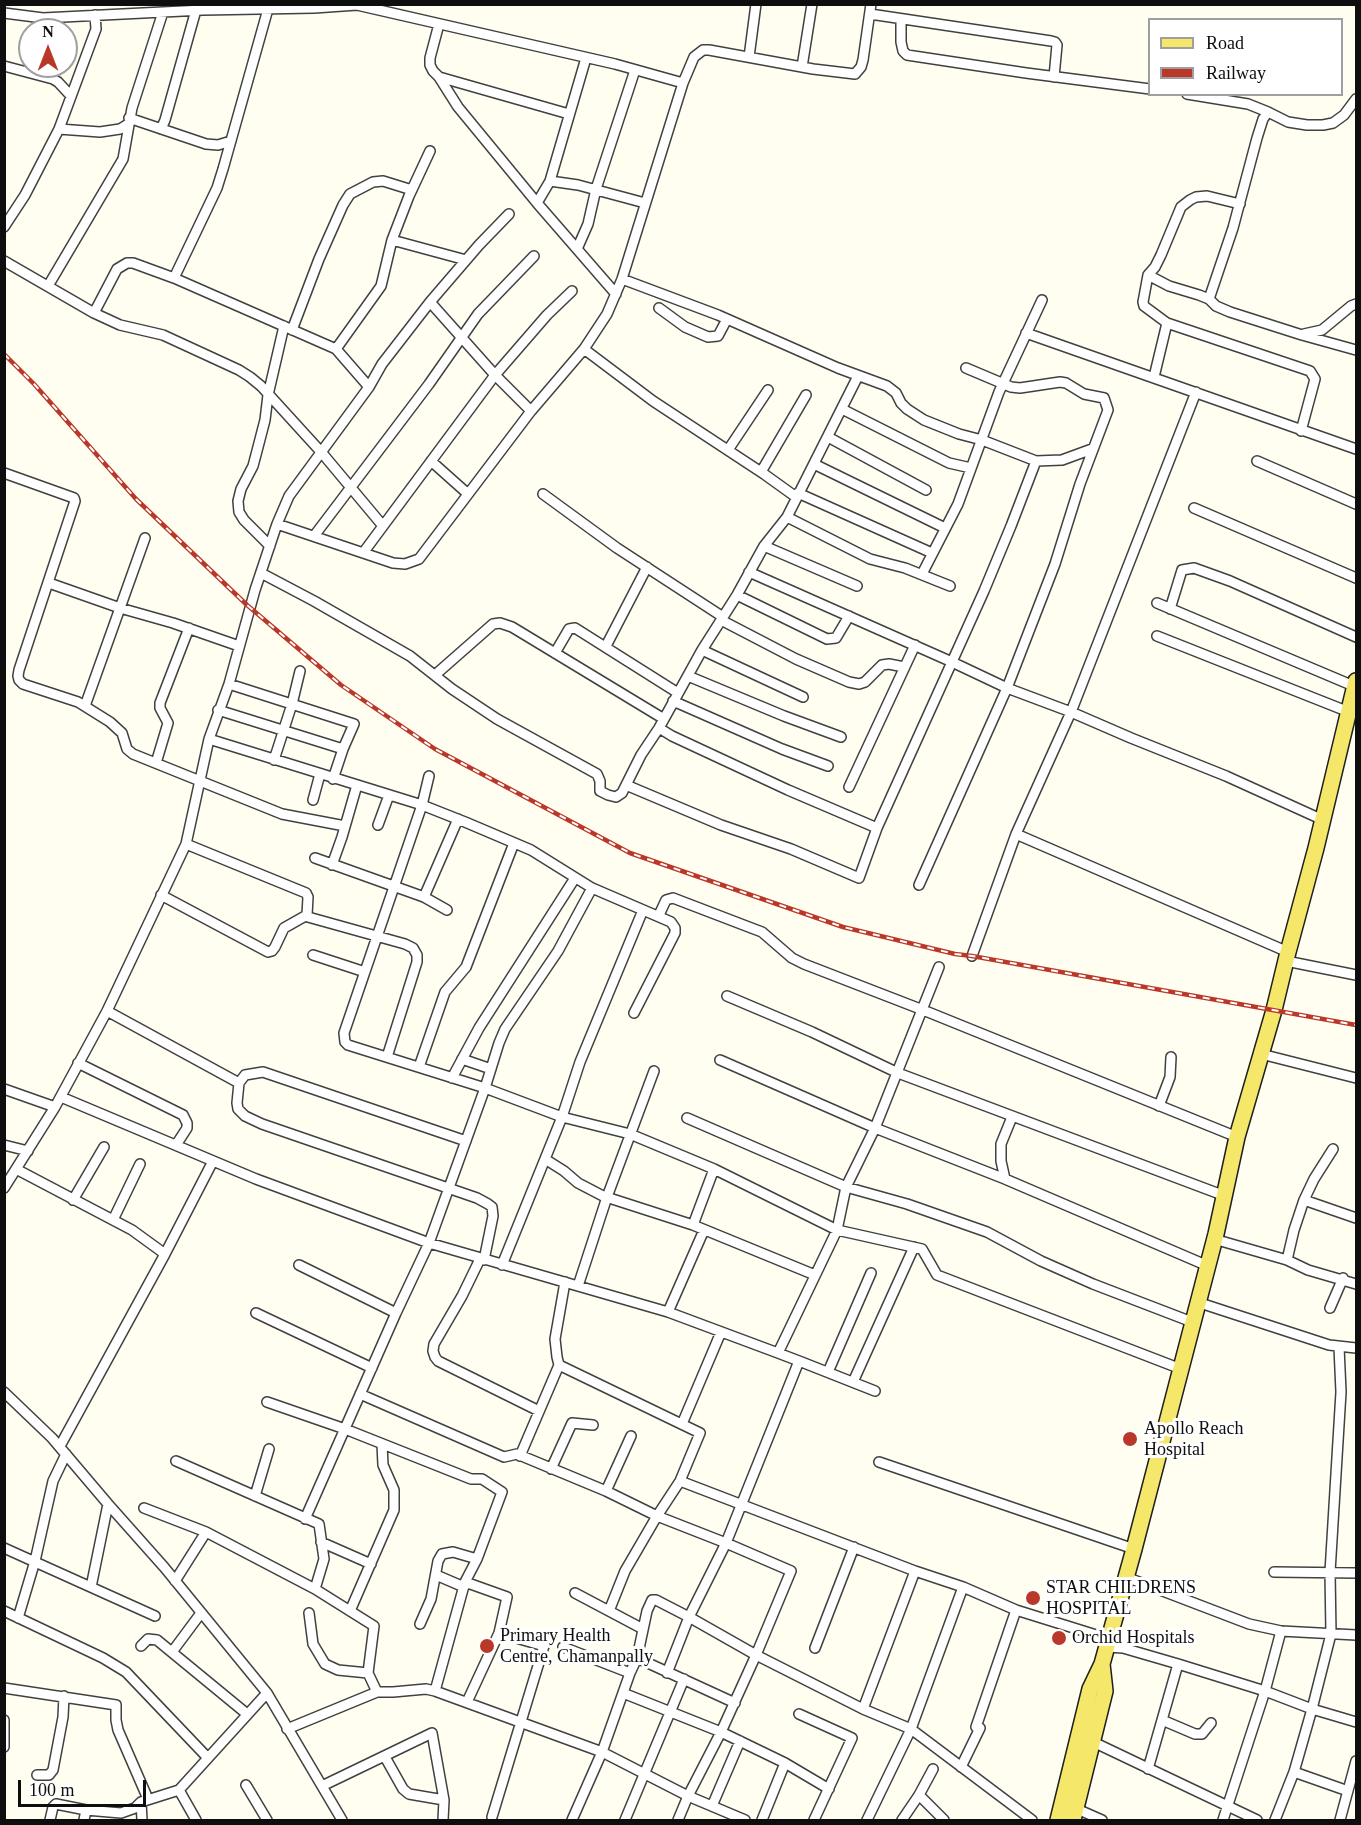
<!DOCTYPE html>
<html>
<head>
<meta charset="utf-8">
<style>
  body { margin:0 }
  #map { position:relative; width:1361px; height:1825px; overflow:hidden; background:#fffef0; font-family:"Times New Roman",serif }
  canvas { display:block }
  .frame { position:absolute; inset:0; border:6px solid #0e0e0e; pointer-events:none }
  .legend { position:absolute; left:1148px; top:18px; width:195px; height:78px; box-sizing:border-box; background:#fff; border:2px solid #9f9f9f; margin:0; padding:8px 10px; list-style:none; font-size:18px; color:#0e0e0e }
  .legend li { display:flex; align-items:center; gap:12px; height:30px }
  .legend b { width:30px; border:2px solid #9f9f9f }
  .north { position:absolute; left:18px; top:18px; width:60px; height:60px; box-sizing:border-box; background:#fff; border:2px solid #9f9f9f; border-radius:50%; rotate:0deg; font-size:16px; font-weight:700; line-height:24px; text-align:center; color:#0e0e0e }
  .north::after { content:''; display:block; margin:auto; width:21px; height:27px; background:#ba382a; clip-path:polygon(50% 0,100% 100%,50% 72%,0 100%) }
  .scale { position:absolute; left:18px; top:1780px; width:128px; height:27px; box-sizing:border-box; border:3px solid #0e0e0e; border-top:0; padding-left:8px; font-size:18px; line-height:21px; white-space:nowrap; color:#0e0e0e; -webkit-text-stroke:4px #fff; paint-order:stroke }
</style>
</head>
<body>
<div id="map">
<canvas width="1361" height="1825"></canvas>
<div class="frame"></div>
<ul class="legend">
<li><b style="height:8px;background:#f4e76a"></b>Road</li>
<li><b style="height:8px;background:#ba382a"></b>Railway</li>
</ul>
<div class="north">N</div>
<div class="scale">100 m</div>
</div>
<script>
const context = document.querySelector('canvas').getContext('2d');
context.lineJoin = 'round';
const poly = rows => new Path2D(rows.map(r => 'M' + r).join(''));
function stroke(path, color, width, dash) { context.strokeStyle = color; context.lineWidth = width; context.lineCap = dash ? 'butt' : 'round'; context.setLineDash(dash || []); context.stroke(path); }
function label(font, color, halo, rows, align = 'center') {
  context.font = font + ' "Times New Roman",serif'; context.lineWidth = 6; context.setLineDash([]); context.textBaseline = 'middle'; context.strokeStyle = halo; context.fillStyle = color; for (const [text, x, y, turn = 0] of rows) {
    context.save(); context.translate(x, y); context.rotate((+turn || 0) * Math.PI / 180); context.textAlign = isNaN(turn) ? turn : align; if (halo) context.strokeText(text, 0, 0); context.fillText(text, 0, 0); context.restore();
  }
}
const street = poly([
  [4,13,43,18,203,10,314,8,357,5,615,64,683,83],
  [870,14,1051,41,1055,42,1057,45,1054,77],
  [901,19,901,42,903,51,907,55,1026,73,1150,89],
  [439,24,430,58,430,65,433,71,439,77,569,114],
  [749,57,756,4],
  [4,66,53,79,58,82,71,96],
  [802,67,812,4],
  [439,77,458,107,537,203,616,294],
  [1187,94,1248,104,1268,112,1288,122,1307,125,1323,125,1333,123,1344,115,1356,99],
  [129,118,206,144,218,145,231,141],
  [59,129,100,132,120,129,128,124],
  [161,129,165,120,196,10],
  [550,181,578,185,645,203],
  [537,203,550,181,586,58],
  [4,227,25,195,59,129,96,29,95,15],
  [392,240,466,260],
  [577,249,588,224,596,189,635,70],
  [4,261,94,313,120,325,163,335,239,370,250,377,261,386,322,453,383,526],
  [1148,275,1155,267,1161,255,1181,207,1190,200,1196,197,1207,196,1240,204],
  [174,278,217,188,223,169,268,9],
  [622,279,718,315,838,368,887,386,896,393,901,403,907,409,924,420,959,434,982,440,1036,461,1062,460,1092,449],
  [48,286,123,159,132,108,163,12],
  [1209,299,1233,228,1257,138,1263,119,1268,112],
  [430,302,495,375,531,411],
  [659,308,685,327,708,337,718,336,727,319],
  [94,313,117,269,127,263,133,263,174,278,336,349,369,387],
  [292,330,319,259,343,205,350,194,373,182,383,181,412,190],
  [1026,333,1356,449],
  [1304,334,1322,330,1351,306,1356,304],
  [336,349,381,286,392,240,409,196,430,151],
  [584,349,653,401,764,474,796,497],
  [1154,377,1167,323],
  [842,409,949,463,971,468],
  [1301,431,1315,379,1310,371,1167,323,1144,306,1143,302,1148,275,1169,286,1199,295,1209,299,1216,306,1230,312,1302,335,1356,350],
  [828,437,926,490],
  [728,450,768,390],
  [431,461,468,494],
  [1257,461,1356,504],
  [814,464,945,528],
  [761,472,806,395],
  [4,473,74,498,75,501,19,670,18,676,19,680,23,684,78,702,110,722,122,733,127,749,133,754,282,814,345,826],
  [798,493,932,553],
  [543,494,617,548,723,617],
  [1194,508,1356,578],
  [787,517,870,559,905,568,950,586],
  [277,524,393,563,405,564,419,559,531,411,584,349,607,314,622,279,683,83,694,57,703,50,709,50,813,69,855,74,861,67,863,60,871,4],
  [314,536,429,384,478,314,534,256],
  [270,546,244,520,239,512,238,501,241,489,253,466,258,447,265,420,268,395,284,326],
  [764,546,857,586],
  [363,553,495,375,547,315,572,291],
  [749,572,952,662,1007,688,1071,712,1131,738,1226,776,1323,820],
  [261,573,314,601,410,656,452,689,497,719,597,774,600,781,600,791,608,795,616,797,622,793,641,755,659,728,702,650,737,595,764,546,787,517,858,376],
  [922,574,958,504,999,392,1042,300],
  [49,583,120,608,173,623,239,646],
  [737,595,827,639,836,638,849,616],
  [1157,603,1356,687],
  [1170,609,1182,570,1194,568,1230,581,1356,637],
  [721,620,796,659,849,682,859,684,865,682,882,665,889,664,904,667],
  [1157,636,1349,712],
  [606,646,647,567],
  [702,650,803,697],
  [555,653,569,629,575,628,678,693],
  [435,675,493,624,500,623,512,627,664,719],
  [688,676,784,716,841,737],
  [229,684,354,724,343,749,333,779],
  [673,701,782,749,828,766],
  [85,706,145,538],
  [218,710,343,749],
  [659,728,672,736,788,790,877,828],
  [209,739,422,805,465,822,531,850,592,888,671,922,675,928,675,933,634,1013],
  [274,760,292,704,300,671],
  [156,763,168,723,160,708,160,703,189,628],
  [429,776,422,805,344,1033,345,1042,348,1045,485,1088,562,1117,630,1134,714,1169,837,1230,922,1249,937,1275,1181,1369],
  [626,785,721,825,791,849,859,878,877,828,984,591,1011,526,1036,461],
  [849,787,915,645],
  [313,800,320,774],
  [378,825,389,795],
  [1016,834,1288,952],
  [186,844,306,893,308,897,307,915,308,917,405,944,413,948,417,955,417,962,387,1057],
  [315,858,424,897,447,910],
  [332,865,342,837,357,785],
  [919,885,1007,688,1055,564,1080,484,1108,410,1104,398,1084,394,1066,383,1060,382,1020,388,1011,387,966,368],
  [161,895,268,952,272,951,275,947,284,928,307,915],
  [424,897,458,819],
  [659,915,666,900,673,898,754,929,762,932,792,958,804,964,923,1010,1237,1137],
  [313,955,365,972],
  [972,956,1016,834,1071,712,1196,392],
  [1286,961,1356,975],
  [727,996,812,1032,898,1073,1225,1196],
  [107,1011,239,1083,237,1103,238,1109,245,1116,262,1124,477,1198,488,1204,492,1207,493,1216,484,1260],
  [1261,1054,1356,1078],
  [462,1059,491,1069],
  [720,1060,875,1128,1005,1179,1208,1266],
  [78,1063,183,1115,187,1123,187,1128,176,1145],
  [419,1067,445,992,466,967,514,843],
  [452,1078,479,1028,575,878],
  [239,1083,245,1075,263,1072,466,1141],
  [4,1089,55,1107],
  [61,1097,256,1179,429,1243,668,1312,778,1353],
  [1159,1106,1170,1077,1171,1057],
  [687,1118,846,1187,907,1204,987,1232,1041,1261,1093,1284,1192,1322],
  [4,1145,28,1151],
  [545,1159,564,1171,578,1183,603,1196,693,1225,815,1275],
  [16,1169,132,1230,165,1254],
  [1005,1179,1001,1161,1001,1144,1012,1117],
  [4,1188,55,1107,107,1011,186,844,209,739,229,684,255,590,277,524,289,496,369,387,382,364,430,302,479,245,509,214],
  [73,1200,104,1147],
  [1304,1200,1356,1218],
  [113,1220,140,1164],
  [693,1225,714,1169],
  [1214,1239,1287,1260,1308,1270,1356,1284],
  [480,1259,462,1296,434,1344,433,1351,435,1357,438,1361,539,1411],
  [1287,1260,1294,1230,1304,1200,1314,1179,1333,1149],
  [299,1265,396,1313],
  [502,1265,562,1117,580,1062,643,910],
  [578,1286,607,1197,654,1071],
  [1197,1302,1329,1345,1356,1348],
  [1330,1308,1343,1278],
  [668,1312,704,1230],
  [256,1313,372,1368],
  [799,1361,875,1391],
  [559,1365,557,1357,555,1339,565,1282],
  [828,1372,871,1273],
  [853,1382,914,1247],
  [4,1392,52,1438,108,1504,164,1567,267,1693,342,1820],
  [360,1394,504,1457,517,1454,606,1491,657,1516,726,1543,799,1361,778,1353,837,1230,846,1187,875,1128,939,967],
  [267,1402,345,1429,471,1479,482,1479,502,1492,477,1559,465,1582,435,1691],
  [682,1424,721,1332],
  [60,1446,165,1254,213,1161],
  [520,1456,559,1365,700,1433,680,1481,657,1516,625,1571,609,1611],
  [176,1461,319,1524,324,1559,315,1589],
  [879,1462,1134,1549],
  [551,1469,572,1423,593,1425],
  [680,1481,915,1571,963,1587,1016,1610,1109,1639],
  [606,1491,631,1436],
  [255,1496,269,1449],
  [144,1508,206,1532,315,1589,374,1626,368,1673,377,1692],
  [305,1519,396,1313,429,1243,485,1088,499,1043,505,1029,558,951,592,888],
  [321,1542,371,1564],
  [4,1548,155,1616],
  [1274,1572,1356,1573],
  [436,1575,464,1587],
  [1126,1577,1249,1624,1281,1631],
  [175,1581,206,1532],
  [465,1582,507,1597,499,1633,467,1702],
  [91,1587,108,1504],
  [575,1593,643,1629],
  [4,1611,103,1658,126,1672,207,1757],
  [350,1611,394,1510,394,1490,383,1465,382,1444],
  [309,1613,313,1644,325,1664,338,1670,368,1673],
  [18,1618,35,1561,53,1481,66,1454],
  [420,1624,431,1599,438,1561,442,1554,453,1552,477,1559],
  [141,1646,148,1639,157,1640,247,1714],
  [563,1647,630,1673],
  [1107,1647,1123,1648,1178,1664],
  [815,1648,854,1547],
  [172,1652,201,1613],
  [637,1658,735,1703],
  [667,1673,689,1617,726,1543,791,1571,756,1655,721,1732,688,1796,602,1752,630,1673,637,1658,647,1611,652,1600,656,1600,689,1617,756,1655,863,1709,911,1729,1032,1820],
  [4,1688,116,1705,116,1720,118,1730,148,1799],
  [623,1693,721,1732,785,1763,829,1789],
  [863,1709,915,1571],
  [799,1714,852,1738,814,1820],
  [4,1720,4,1747],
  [1162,1720,1195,1734,1202,1734,1211,1723],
  [976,1727,1016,1610],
  [287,1729,377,1692,393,1692,426,1689,435,1691,602,1752,572,1820],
  [1089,1740,1257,1820],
  [385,1757,403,1789,409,1794,444,1800],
  [961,1767,980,1728],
  [933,1769,919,1795,944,1820],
  [1148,1769,1178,1664,1265,1691,1312,1709,1356,1722],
  [1294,1772,1348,1791],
  [37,1775,49,1775,53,1770,63,1717,64,1696],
  [246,1785,267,1820],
  [322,1786,432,1733,444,1800,443,1820],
  [179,1790,196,1820],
  [141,1802,142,1820],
  [712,1806,740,1741],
  [1077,1809,1102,1820],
  [492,1817,544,1646,499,1633],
  [50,1820,53,1807,56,1804,86,1810],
  [84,1820,86,1810,121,1813,135,1808,141,1802,179,1790,267,1693],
  [625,1820,684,1679],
  [678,1820,688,1796,745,1820],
  [762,1820,785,1763],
  [867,1820,911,1729,963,1587],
  [902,1820,919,1795],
  [1223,1820,1265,1691,1281,1631,1356,1635],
  [1275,1820,1294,1772,1312,1709,1331,1634,1330,1572,1341,1392,1339,1347],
  [1340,1820,1356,1761]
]);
const primary = poly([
  [1058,1820,1090,1689,1102,1664,1134,1549,1216,1234,1237,1137,1274,1010,1288,952,1316,848,1356,681],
  [1073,1820,1105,1691,1102,1664]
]);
stroke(street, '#414141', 12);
stroke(primary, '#1f1f1f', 18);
stroke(street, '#fff', 9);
stroke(primary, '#f4e76a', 15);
const rail = poly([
  [4,354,34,384,136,499,247,605,341,685,435,749,630,853,843,927,955,954,972,956,1356,1025]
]);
stroke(rail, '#ba382a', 4.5);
stroke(rail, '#fff', 2, [7]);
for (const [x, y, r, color] of [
  [1130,1439,8,"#ba382a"],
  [1033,1598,8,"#ba382a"],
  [1059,1638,8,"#ba382a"],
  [487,1646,8,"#ba382a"]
]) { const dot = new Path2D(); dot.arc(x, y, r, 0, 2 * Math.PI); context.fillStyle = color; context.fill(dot); stroke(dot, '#fff', 2); }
label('18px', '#0e0e0e', '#fff', [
  ["Apollo Reach",1144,1429],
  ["Hospital",1144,1450],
  ["STAR CHILDRENS",1046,1588],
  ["HOSPITAL",1046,1609],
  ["Primary Health",500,1636],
  ["Centre, Chamanpally",500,1657],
  ["Orchid Hospitals",1072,1638]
], 'left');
</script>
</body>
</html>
